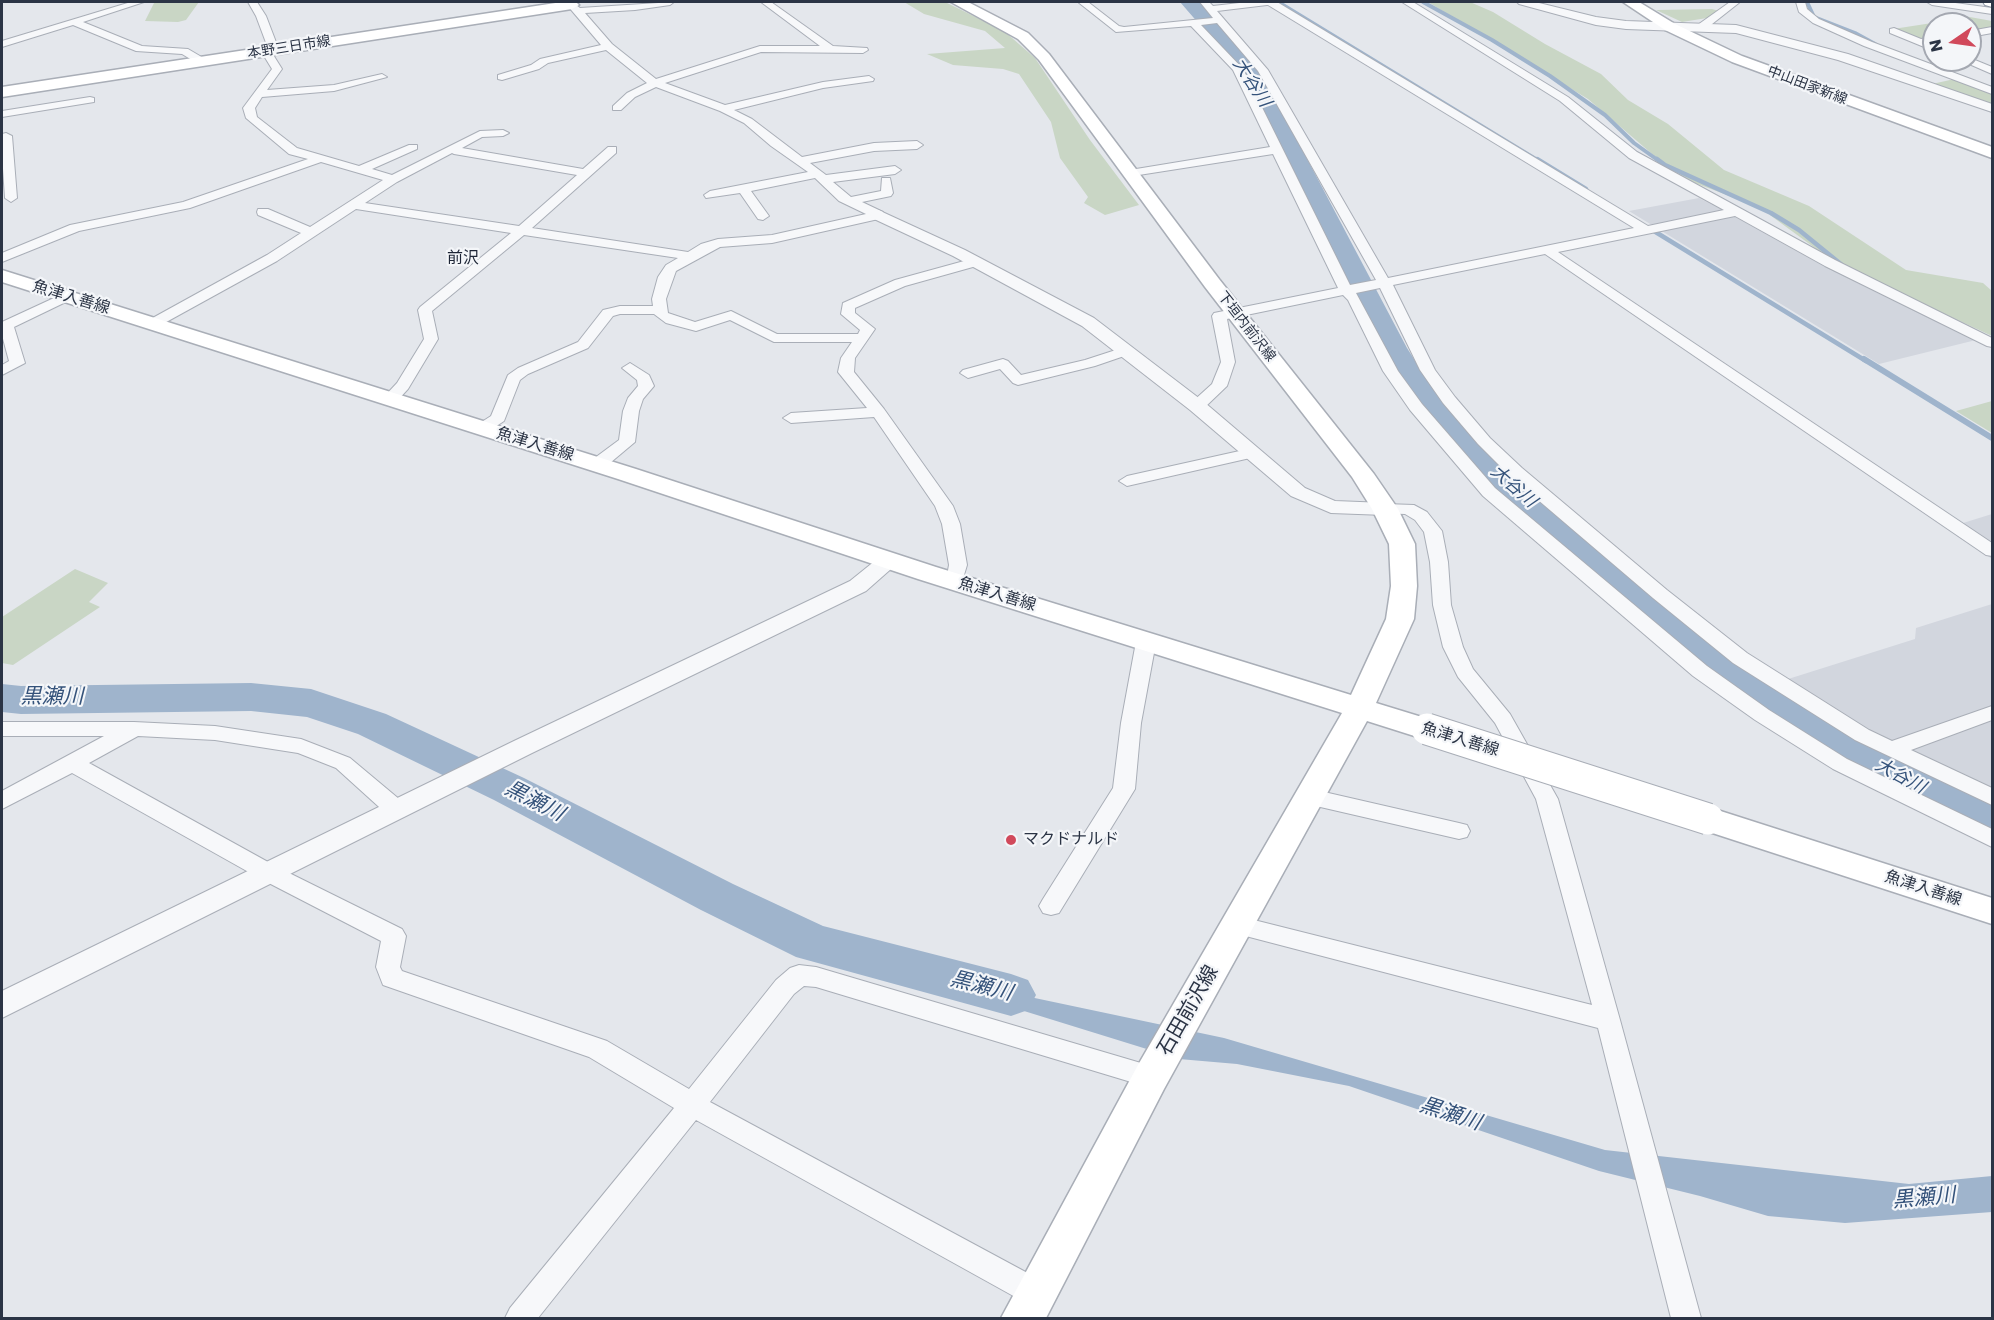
<!DOCTYPE html>
<html>
<head>
<meta charset="utf-8">
<style>
  body { margin:0 }
  #map { position:relative; width:1994px; height:1320px; overflow:hidden; background:#e4e7ec; font-family:Poppins,sans-serif }
  canvas { display:block }
  .frame { position:absolute; inset:0; border:3px solid #2b3445; pointer-events:none }
  .north { position:absolute; left:1922px; top:12px; width:60px; height:60px; box-sizing:border-box; background:#f4f6f9; border:2px solid #a4a8b1; border-radius:50%; rotate:257deg; font-size:16px; font-weight:700; line-height:24px; text-align:center; color:#2b3445 }
  .north::after { content:''; display:block; margin:auto; width:21px; height:27px; background:#d1495b; clip-path:polygon(50% 0,100% 100%,50% 72%,0 100%) }
</style>
</head>
<body>
<div id="map">
<canvas width="1994" height="1320"></canvas>
<div class="frame"></div>
<div class="north">N</div>
</div>
<script>
const context = document.querySelector('canvas').getContext('2d');
context.lineJoin = 'round';
function fillPath(path, color) { context.fillStyle = color; context.fill(path, 'evenodd'); }
const poly = rows => new Path2D(rows.map(r => 'M' + r).join(''));
function stroke(path, color, width, dash) { context.strokeStyle = color; context.lineWidth = width; context.lineCap = dash ? 'butt' : 'round'; context.setLineDash(dash || []); context.stroke(path); }
function label(font, color, halo, rows, align = 'center') {
  context.font = font + ' Poppins,"Noto Sans JP",sans-serif'; context.lineWidth = 4.5; context.setLineDash([]); context.textBaseline = 'middle'; context.strokeStyle = halo; context.fillStyle = color; for (const [text, x, y, turn = 0] of rows) {
    context.save(); context.translate(x, y); context.rotate((+turn || 0) * Math.PI / 180); context.textAlign = isNaN(turn) ? turn : align; if (halo) context.strokeText(text, 0, 0); context.fillText(text, 0, 0); context.restore();
  }
}
fillPath(poly([
  [1699,198,1822,262,1976,340,1879,364,1629,211],
  [1992,514,1992,559,1947,528],
  [1992,604,1992,800,1862,730,1785,680,1915,639,1916,628]
]), '#d2d6de');
fillPath(poly([
  [168,2,199,2,186,20,178,22,145,21,154,3],
  [904,2,945,2,1004,31,1035,58,1090,140,1139,205,1105,215,1084,203,1088,197,1060,158,1051,122,1019,74,1003,69,953,65,927,54,1005,48,985,31,924,14],
  [1428,2,1470,2,1493,12,1545,44,1601,74,1628,100,1668,124,1724,170,1809,206,1906,270,1983,283,1992,291,1992,336,1906,296,1819,251,1759,207,1679,177,1588,99],
  [1712,9,1719,11,1707,18,1682,22,1656,10],
  [1953,14,1992,21,1992,28,1970,31,1970,24,1934,24,1934,37,1925,39,1915,38,1893,29,1945,21],
  [1959,78,1987,86,1992,85,1992,104,1932,84],
  [1992,401,1992,433,1956,411],
  [75,569,108,583,89,602,100,607,13,665,2,663,2,617]
]), '#c9d6c5');
fillPath(poly([
  [869,963,1224,1038,1605,1150,1909,1184,1992,1176,1992,1212,1845,1223,1768,1216,1700,1196,1599,1171,1349,1086,1237,1064,1179,1059]
]), '#9fb4cc');
stroke(poly([
  [1278,2,1539,161],
  [1423,2,1492,40,1550,76,1605,115,1634,143,1659,161],
  [1807,2,1814,17,1855,33,1875,44]
]), '#9fb4cc', 4);
stroke(poly([
  [1537,159,1586,189],
  [1657,159,1665,165,1771,213,1799,230,1842,265],
  [1649,228,1866,361]
]), '#9fb4cc', 4.5);
stroke(poly([
  [1864,359,1992,438]
]), '#9fb4cc', 6);
fillPath(poly([
  [1180,2,1199,2,1240,47,1266,81,1407,348,1433,389,1484,444,1715,642,1827,719,1943,781,1992,803,1992,837,1976,833,1913,803,1797,739,1687,660,1460,458,1410,401,1377,348,1245,82,1226,55,1180,2],
  [251,683,311,689,386,714,524,778,733,884,823,926,1011,974,1028,980,1036,995,1028,1010,1011,1016,796,957,701,910,494,800,358,734,307,717,251,711,21,714,2,712,2,684,21,686,251,683]
]), '#9fb4cc');
const minor = poly([
  [131,2,144,2,83,22,142,46,188,49,205,59,205,63,197,63,182,54,136,51,73,25,2,47,2,41,131,2],
  [248,2,257,2,266,16,279,50,272,53,282,69,267,90,334,85,382,74,387,77,334,91,262,97,255,108,257,117,297,148,359,166,409,145,417,145,417,149,372,169,392,175,480,131,503,130,509,133,503,136,482,137,462,148,583,169,608,147,616,147,616,153,532,228,688,252,701,244,718,239,772,235,866,214,839,201,815,178,751,191,769,216,763,220,758,219,740,193,706,198,704,195,710,191,808,172,771,146,744,123,720,111,656,87,635,97,621,110,613,110,613,106,627,93,647,83,606,50,548,63,539,69,502,80,498,79,498,75,531,65,540,59,601,45,567,5,572,2,580,8,674,2,670,5,635,10,585,13,612,44,656,79,760,46,820,46,761,2,771,2,833,46,867,48,868,50,863,53,761,52,665,83,725,105,823,82,869,76,874,79,873,81,823,88,734,110,752,119,802,157,874,143,917,141,923,145,917,149,874,151,810,163,826,175,895,166,901,170,895,174,833,182,851,197,881,191,882,178,890,178,893,193,891,196,862,202,883,212,884,215,883,218,772,243,720,247,676,271,666,299,668,313,695,322,731,311,777,334,858,334,860,330,841,314,843,303,895,280,975,258,980,259,982,262,980,265,905,286,855,308,855,313,875,329,855,358,854,372,884,409,953,506,960,524,967,565,961,585,949,585,946,581,949,565,942,524,935,506,874,417,791,423,783,418,791,413,867,408,838,372,841,358,852,342,774,342,730,320,696,331,666,323,654,314,620,314,613,316,588,348,528,374,520,380,504,421,489,431,477,431,475,428,477,425,491,416,508,375,518,368,578,342,603,310,620,306,653,306,652,299,658,277,666,265,678,258,524,235,432,311,438,339,408,389,396,402,390,404,382,399,397,383,424,339,418,310,420,307,511,233,356,209,277,261,159,326,149,326,147,323,149,320,267,255,301,233,258,215,257,212,258,209,268,209,310,227,383,180,321,162,190,208,79,231,2,262,2,253,70,225,183,202,308,159,289,154,246,118,243,108,272,69,261,51,268,48,256,16,248,2],
  [452,153,454,154,577,175,519,226,365,203,397,182,452,153],
  [1078,2,1088,2,1119,26,1124,27,1213,18,1200,2,1209,2,1213,6,1248,2,1277,2,1648,226,1724,210,1629,158,1560,101,1402,2,1413,2,1568,97,1637,152,1835,260,1992,338,1992,347,1987,346,1825,266,1735,216,1558,252,1992,543,1992,556,1986,555,1545,254,1393,285,1435,370,1455,397,1490,438,1522,468,1667,590,1747,653,1869,730,1892,741,1992,706,1992,720,1911,750,1992,788,1992,805,1855,740,1733,663,1653,598,1510,476,1478,444,1443,403,1420,370,1380,288,1356,293,1398,371,1422,404,1495,488,1707,666,1769,710,1847,759,1992,829,1992,847,1833,769,1755,720,1693,676,1483,496,1410,410,1383,371,1348,300,1343,295,1227,319,1235,362,1227,386,1203,409,1191,409,1189,406,1191,403,1212,384,1221,362,1212,316,1214,313,1338,288,1273,154,1126,177,1124,174,1130,170,1270,147,1233,70,1191,26,1116,32,1078,2],
  [1267,5,1268,5,1634,228,1388,278,1268,70,1217,11,1267,5],
  [1217,23,1258,71,1376,280,1350,285,1243,69,1201,25,1217,23],
  [1730,2,1740,2,1707,28,1699,28,1699,24,1730,2],
  [1796,2,1805,2,1807,9,1819,19,1872,42,1992,87,1992,94,1864,46,1813,23,1799,12,1796,2],
  [1927,2,1948,2,1992,8,1992,14,1932,5,1927,2],
  [1992,27,1992,33,1970,37,1970,31,1992,27],
  [1894,28,1921,39,1934,37,1934,43,1932,43,1934,44,1934,51,1890,33,1890,29,1894,28],
  [1970,58,1992,67,1992,74,1960,60,1970,58],
  [90,97,94,98,94,102,2,117,2,111,90,97],
  [6,133,12,136,17,198,11,202,5,198,2,154,2,134,6,133],
  [67,292,72,293,74,296,72,299,14,327,25,363,2,375,2,365,9,361,2,335,2,322,67,292],
  [1125,347,1132,351,1130,354,1095,366,1018,385,1013,383,1000,369,968,378,960,373,963,370,1003,359,1008,361,1021,375,1085,360,1125,347],
  [630,363,649,375,654,386,643,399,639,411,635,442,604,468,592,468,590,464,592,460,619,440,623,411,628,398,638,386,637,380,622,368,630,363],
  [1253,448,1259,450,1261,453,1259,456,1127,486,1119,481,1127,476,1253,448],
  [1385,504,1414,505,1427,512,1442,531,1448,562,1451,605,1463,647,1473,669,1510,714,1558,799,1620,1020,1701,1318,1671,1318,1598,1028,1238,934,1230,932,1226,925,1230,918,1238,916,1592,1005,1536,799,1495,723,1458,677,1443,647,1433,605,1430,562,1424,532,1415,520,1405,514,1379,513,1376,509,1379,505,1385,504],
  [1146,636,1153,638,1156,642,1141,723,1135,789,1059,913,1051,915,1043,913,1039,906,1043,899,1113,788,1121,723,1136,642,1139,638,1146,636],
  [2,722,134,722,215,726,301,739,350,758,405,804,408,810,405,816,397,818,389,816,336,768,298,753,215,740,138,736,89,763,277,867,402,929,406,936,400,967,402,971,607,1041,689,1089,776,980,790,968,799,965,816,967,1151,1066,1160,1069,1164,1077,1160,1085,1151,1088,816,987,804,986,794,994,710,1102,1046,1283,1051,1293,1046,1303,1036,1307,1026,1303,696,1120,538,1318,505,1318,510,1308,674,1108,589,1057,383,985,376,967,381,941,261,879,72,773,2,809,2,791,104,736,2,736,2,722],
  [1311,789,1459,823,1467,825,1470,831,1467,837,1459,839,1303,803,1300,797,1303,791,1311,789]
]);
const tertiary = poly([
  [1517,2,1535,2,1596,17,1626,21,1736,25,1848,54,1992,104,1992,112,1838,60,1736,33,1626,29,1596,25,1519,4,1517,2],
  [878,210,965,250,1094,318,1204,402,1305,488,1335,501,1385,503,1392,505,1396,509,1392,513,1385,515,1331,513,1291,496,1190,410,1082,326,953,256,872,218,870,215,872,212,878,210],
  [889,554,897,556,900,561,866,591,532,753,2,1018,2,991,514,741,850,581,881,556,889,554]
]);
const secondary = poly([
  [562,2,576,2,579,5,572,9,2,97,2,87,562,2],
  [951,2,968,2,1028,33,1049,54,1219,279,1374,474,1398,509,1415,544,1417,586,1414,619,1376,703,1438,722,1442,729,1438,736,1427,740,1367,721,1164,1089,1046,1318,1001,1318,1138,1065,1342,713,918,579,618,479,2,282,2,270,636,469,936,567,1351,695,1386,619,1391,586,1389,544,1372,509,1352,477,1205,287,1039,60,1018,39,951,2],
  [1623,2,1639,2,1675,24,1742,56,1992,147,1992,158,1732,62,1665,30,1623,2],
  [1708,807,1992,898,1992,924,1697,828,1692,819,1697,810,1708,807]
]);
const motorway = poly([
  [1983,2,1992,2,1992,7,1985,5,1983,2]
]);
stroke(minor, '#a9aeb7', 2);
stroke(tertiary, '#a9aeb7', 2);
stroke(secondary, '#a9aeb7', 3);
stroke(motorway, '#8b94a3', 2);
fillPath(minor, '#f7f8fa');
fillPath(tertiary, '#f7f8fa');
fillPath(secondary, '#fff');
fillPath(motorway, '#fff');
const secondaryBridge = poly([
  [1427,729,1708,819]
]);
stroke(secondaryBridge, '#a9aeb7', 33, []);
stroke(secondaryBridge, '#fff', 31);
for (const [x, y, r, color] of [
  [1011,840,6,"#d1495b"]
]) { const dot = new Path2D(); dot.arc(x, y, r, 0, 2 * Math.PI); context.fillStyle = color; context.fill(dot); stroke(dot, '#f4f6f9', 2); }
label('14px', '#2b3445', '#f4f6f9', [
  ["本野三日市線",289,48,-9],
  ["中山田家新線",1807,86,21],
  ["下垣内前沢線",1246,327,52]
]);
label('16px', '#1d2536', '#f4f6f9', [
  ["前沢",463,259]
]);
label('16px', '#2b3445', '#f4f6f9', [
  ["魚津入善線",71,298,17],
  ["魚津入善線",535,445,17],
  ["魚津入善線",997,595,17],
  ["魚津入善線",1460,740,17],
  ["魚津入善線",1923,889,18]
]);
label('16px', '#2b3445', '#f4f6f9', [
  ["マクドナルド",1023,840]
], 'left');
label('italic 18px', '#34527a', '#f4f6f9', [
  ["大谷川",1251,83,57],
  ["大谷川",1513,487,41],
  ["大谷川",1900,777,28]
]);
label('20px', '#2b3445', '#f4f6f9', [
  ["石田前沢線",1189,1011,-60]
]);
label('italic 21px', '#34527a', '#f4f6f9', [
  ["黒瀬川",52,698],
  ["黒瀬川",534,802,27],
  ["黒瀬川",981,987,14],
  ["黒瀬川",1450,1115,18],
  ["黒瀬川",1924,1199,-5]
]);
</script>
</body>
</html>
